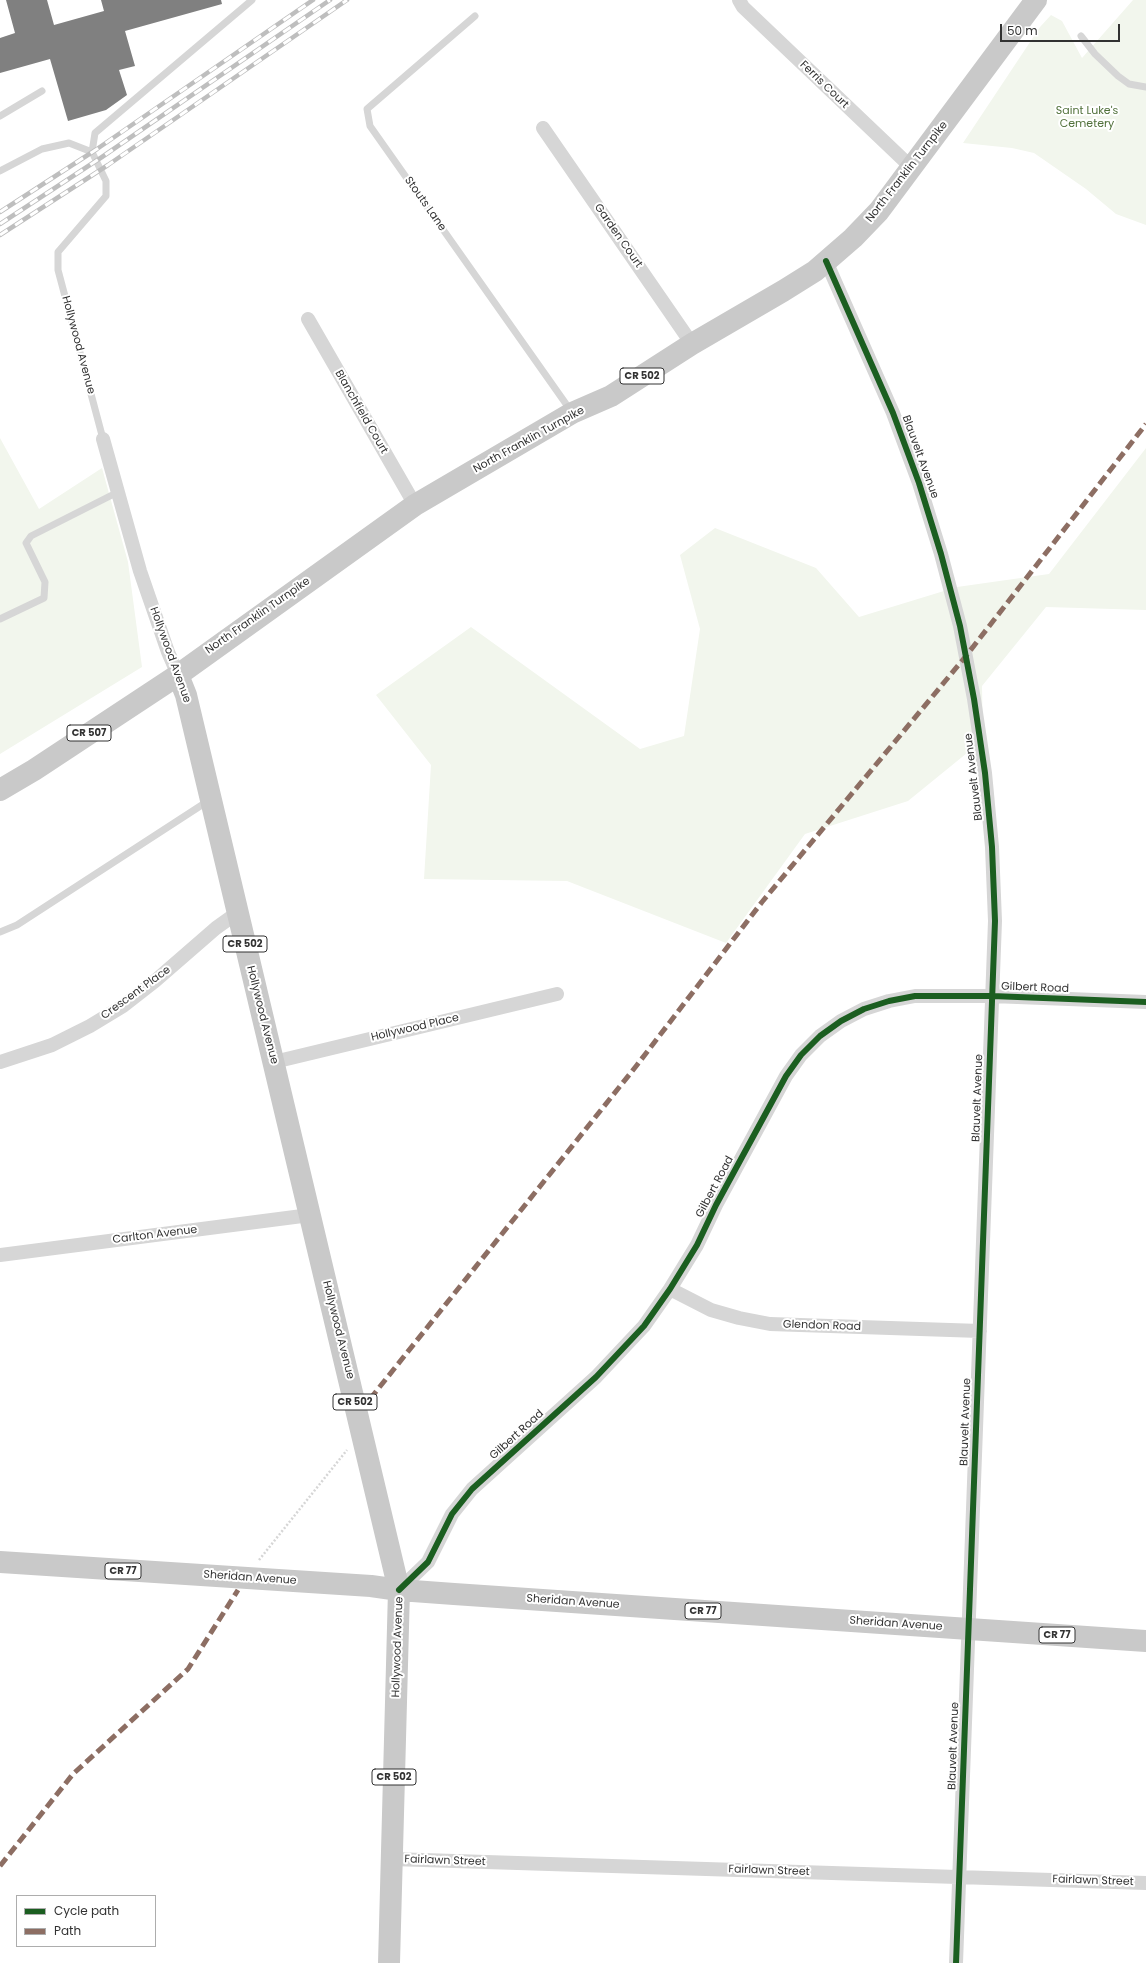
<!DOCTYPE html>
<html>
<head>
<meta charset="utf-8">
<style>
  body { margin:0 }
  #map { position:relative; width:1146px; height:1963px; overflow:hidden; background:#fff; font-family:Poppins,sans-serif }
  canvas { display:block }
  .legend { position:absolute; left:16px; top:1895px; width:140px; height:52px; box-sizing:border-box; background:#fff; border:1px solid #adadad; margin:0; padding:5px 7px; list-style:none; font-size:12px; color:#323232 }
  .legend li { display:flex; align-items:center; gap:8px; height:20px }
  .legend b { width:20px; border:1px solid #adadad }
  .scale { position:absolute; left:1000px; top:24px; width:120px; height:18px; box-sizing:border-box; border:2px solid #323232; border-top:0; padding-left:5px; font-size:12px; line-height:14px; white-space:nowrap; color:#323232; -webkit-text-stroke:3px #fff; paint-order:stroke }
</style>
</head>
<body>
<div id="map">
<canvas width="1146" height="1963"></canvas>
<ul class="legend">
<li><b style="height:5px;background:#1b5e20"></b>Cycle path</li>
<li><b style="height:5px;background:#8d6e63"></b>Path</li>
</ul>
<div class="scale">50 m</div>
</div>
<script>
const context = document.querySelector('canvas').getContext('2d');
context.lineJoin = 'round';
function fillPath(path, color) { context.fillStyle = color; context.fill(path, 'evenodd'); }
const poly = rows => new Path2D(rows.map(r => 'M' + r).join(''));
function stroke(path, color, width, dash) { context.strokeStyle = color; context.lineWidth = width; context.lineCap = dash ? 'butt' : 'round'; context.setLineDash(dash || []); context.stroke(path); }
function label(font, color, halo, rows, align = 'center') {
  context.font = font + ' Poppins,sans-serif'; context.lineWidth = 4; context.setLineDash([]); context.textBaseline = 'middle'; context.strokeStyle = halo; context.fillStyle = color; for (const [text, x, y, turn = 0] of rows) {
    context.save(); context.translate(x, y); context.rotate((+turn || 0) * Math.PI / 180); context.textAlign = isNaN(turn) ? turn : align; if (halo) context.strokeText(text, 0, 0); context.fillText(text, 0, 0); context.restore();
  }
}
fillPath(poly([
  [1133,0,1146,0,1146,225,1116,214,1086,189,1034,153,1012,148,963,143,1040,27,1051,15,1062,21,1082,58],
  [0,438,39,509,102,468,128,562,142,667,0,754],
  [1146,448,1146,610,1046,607,982,686,983,740,908,801,805,834,726,943,567,881,424,879,431,765,376,695,471,627,640,749,684,736,700,629,680,555,715,528,816,568,859,617,957,587,1049,574]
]), '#f2f6ed');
fillPath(poly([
  [6,0,47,0,54,25,104,11,101,0,221,0,222,4,125,31,135,66,119,70,127,95,106,110,68,121,50,59,0,73,0,38,15,33]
]), '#808080');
stroke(poly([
  [259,1560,347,1450]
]), '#d6d6d6', 2.5, [2, 2]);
stroke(poly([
  [475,16,367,109,370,126,571,411],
  [1081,36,1095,54,1118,76,1129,84,1146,87],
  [0,116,42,91],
  [92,152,95,133,252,0],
  [0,171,42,149,69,143,92,152,106,181,106,196,58,252,58,270,103,439],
  [0,619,44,598,45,582,26,543,31,536,118,492],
  [0,932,17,925,208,801]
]), '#d6d6d6', 7);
stroke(poly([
  [739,0,743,7,912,168],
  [543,128,692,344],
  [826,261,893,413,919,483,941,554,960,626,974,699,985,773,992,847,995,921,956,1963],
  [308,319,415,505],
  [103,439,140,571,168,652,178,675],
  [0,1062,52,1045,90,1026,123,1006,155,981,216,928,237,913],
  [274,1062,557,994],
  [0,1255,310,1215],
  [670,1289,711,1310,739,1318,770,1324,980,1331],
  [399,1590,428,1562,452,1514,472,1489,596,1377,644,1326,670,1289,697,1245,716,1205,786,1076,801,1055,820,1036,841,1021,864,1009,889,1001,915,996,992,996,1146,1002],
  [392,1859,1146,1883]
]), '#d6d6d6', 14);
stroke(poly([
  [178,675,186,695,399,1590,389,1963],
  [0,790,34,770,178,675,415,505,572,413,611,396,692,344,783,291,815,271,853,238,879,211,1036,0],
  [0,1562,371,1586,399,1590,454,1594,1146,1641]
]), '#c9c9c9', 22);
const rail = poly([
  [0,212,97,149,313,0],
  [0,224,102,157,330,0],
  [0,235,108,165,347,0]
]);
stroke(rail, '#bebebe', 4.5);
stroke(rail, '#fff', 3, [9]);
stroke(poly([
  [370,1399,637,1065,762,902,966,656,1146,424],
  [0,1866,73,1774,188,1669,238,1590]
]), '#8d6e63', 5, [10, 5]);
stroke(poly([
  [826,261,893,413,919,483,941,554,960,626,974,699,985,773,992,847,995,921,956,1963],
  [399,1590,428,1562,452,1514,472,1489,596,1377,644,1326,670,1289,697,1245,716,1205,786,1076,801,1055,820,1036,841,1021,864,1009,889,1001,915,996,992,996,1146,1002]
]), '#1b5e20', 6);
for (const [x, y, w] of [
  [642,376,44],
  [89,733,44],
  [245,944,44],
  [355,1402,44],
  [123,1571,36],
  [703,1611,36],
  [1057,1635,36],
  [394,1777,44]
]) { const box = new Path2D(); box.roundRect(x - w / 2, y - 8, w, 16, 3); context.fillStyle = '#fff'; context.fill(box); stroke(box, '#323232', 1); }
label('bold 10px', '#323232', null, [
  ["CR 502",642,376],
  ["CR 507",89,733],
  ["CR 502",245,944],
  ["CR 502",355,1402],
  ["CR 77",123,1571],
  ["CR 77",703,1611],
  ["CR 77",1057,1635],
  ["CR 502",394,1777]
]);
label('11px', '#323232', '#fff', [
  ["Ferris Court",824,85,44],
  ["North Franklin Turnpike",907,172,-52],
  ["Stouts Lane",425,204,55],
  ["Garden Court",618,236,55],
  ["Hollywood Avenue",78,345,75],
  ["Blanchfield Court",361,412,60],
  ["North Franklin Turnpike",529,440,-29],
  ["Blauvelt Avenue",920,457,70],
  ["North Franklin Turnpike",258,616,-35],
  ["Hollywood Avenue",170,655,70],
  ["Blauvelt Avenue",974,777,-97],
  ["Gilbert Road",1035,988,2],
  ["Crescent Place",136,993,-36],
  ["Hollywood Avenue",262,1015,76],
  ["Hollywood Place",415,1028,-13],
  ["Blauvelt Avenue",978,1098,-88],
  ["Gilbert Road",715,1187,-62],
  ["Carlton Avenue",155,1235,-7],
  ["Glendon Road",822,1326,2],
  ["Hollywood Avenue",338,1330,76],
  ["Blauvelt Avenue",966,1422,-88],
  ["Gilbert Road",517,1435,-42],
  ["Sheridan Avenue",250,1578,4],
  ["Sheridan Avenue",573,1602,4],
  ["Sheridan Avenue",896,1624,4],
  ["Hollywood Avenue",398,1647,-88],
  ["Blauvelt Avenue",954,1746,-88],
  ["Fairlawn Street",445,1861,2],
  ["Fairlawn Street",769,1871,2],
  ["Fairlawn Street",1093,1881,2]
]);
label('11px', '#51713b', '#fff', [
  ["Saint Luke's",1087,111],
  ["Cemetery",1087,124]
]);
</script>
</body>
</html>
